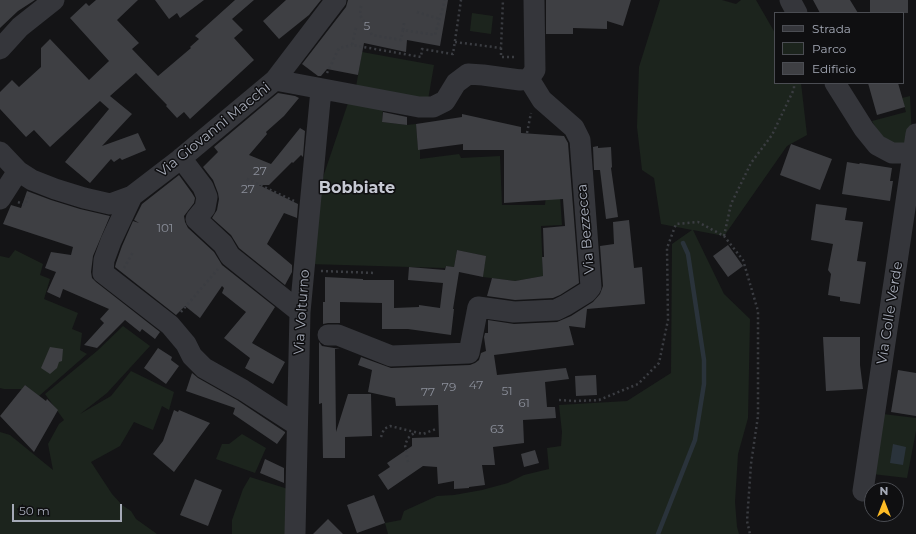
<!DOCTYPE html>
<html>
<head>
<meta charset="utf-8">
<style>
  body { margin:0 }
  #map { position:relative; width:916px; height:534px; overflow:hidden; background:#141416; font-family:Montserrat,sans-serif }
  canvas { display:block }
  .legend { position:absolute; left:774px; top:12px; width:130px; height:72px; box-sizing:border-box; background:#0f0f11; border:1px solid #4b4d53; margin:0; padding:5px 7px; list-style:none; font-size:12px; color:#a5aab7 }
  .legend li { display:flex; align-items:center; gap:8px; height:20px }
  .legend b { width:20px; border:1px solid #4b4d53 }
  .north { position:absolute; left:864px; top:482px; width:40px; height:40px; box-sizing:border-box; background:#0f0f11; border:1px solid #4b4d53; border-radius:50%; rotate:0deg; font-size:11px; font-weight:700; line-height:16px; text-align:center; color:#a5aab7 }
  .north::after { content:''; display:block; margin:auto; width:14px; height:18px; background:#fdbb25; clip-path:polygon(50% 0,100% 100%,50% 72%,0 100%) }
  .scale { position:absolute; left:12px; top:504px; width:110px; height:18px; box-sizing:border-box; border:2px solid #a5aab7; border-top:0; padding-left:5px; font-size:12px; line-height:14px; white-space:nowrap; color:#a5aab7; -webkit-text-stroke:3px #0f0f11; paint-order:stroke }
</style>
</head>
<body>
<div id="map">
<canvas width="916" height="534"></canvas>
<ul class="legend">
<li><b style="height:5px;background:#35363b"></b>Strada</li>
<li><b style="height:11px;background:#1c241d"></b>Parco</li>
<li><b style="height:11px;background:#3e3f43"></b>Edificio</li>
</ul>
<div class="north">N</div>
<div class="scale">50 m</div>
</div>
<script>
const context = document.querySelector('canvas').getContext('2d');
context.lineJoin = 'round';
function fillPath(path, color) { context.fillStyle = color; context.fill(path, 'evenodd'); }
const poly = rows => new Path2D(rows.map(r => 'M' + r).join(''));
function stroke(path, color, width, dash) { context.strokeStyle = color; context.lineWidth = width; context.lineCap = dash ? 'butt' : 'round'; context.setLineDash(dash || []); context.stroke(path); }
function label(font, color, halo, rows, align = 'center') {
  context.font = font + ' Montserrat,sans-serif'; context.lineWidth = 3; context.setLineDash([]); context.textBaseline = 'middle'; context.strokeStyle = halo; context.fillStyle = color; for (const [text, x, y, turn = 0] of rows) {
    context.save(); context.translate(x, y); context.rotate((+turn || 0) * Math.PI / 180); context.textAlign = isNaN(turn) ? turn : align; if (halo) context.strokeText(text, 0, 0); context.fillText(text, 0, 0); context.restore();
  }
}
fillPath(poly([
  [660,0,722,0,736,4,741,0,756,0,775,33,775,83,801,83,807,135,787,146,724,236,693,230,724,294,750,319,748,418,738,454,735,502,737,527,739,534,388,534,385,523,401,520,404,511,437,496,454,495,482,490,508,483,524,475,549,469,547,448,561,446,562,432,559,405,627,401,671,373,672,244,692,230,661,224,654,178,642,170,637,127,639,67],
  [472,13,493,16,491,34,470,31],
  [362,52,434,65,428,100,356,87],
  [910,96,912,138,907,144,895,145,879,134,872,121,906,112,902,98],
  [348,103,383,109,382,122,407,125,416,124,418,149,420,149,420,159,459,154,461,158,500,156,502,205,545,205,546,196,560,196,562,225,541,226,543,276,515,281,483,277,485,256,457,250,454,267,446,266,445,268,309,264,314,204],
  [15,250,43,264,40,275,50,279,44,299,78,313,72,329,82,333,80,350,87,354,39,396,25,385,22,389,4,389,0,388,0,256,9,258],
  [123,326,150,346,107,393,80,414,111,396,131,371,174,392,169,410,162,406,153,430,134,422,120,446,91,462,112,494,122,505,131,511,136,519,157,534,0,534,0,432,10,435,53,470,48,444,59,424,64,420,45,394,97,351],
  [883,414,916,418,916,431,907,478,872,474],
  [242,434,266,448,255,473,216,459,222,444,229,444],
  [250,477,288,489,289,534,232,534,232,520,243,489]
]), '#1c241d');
fillPath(poly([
  [893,444,906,447,903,465,890,463]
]), '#2a333b');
stroke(poly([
  [658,534,695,440,704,384,704,360,688,254,683,243]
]), '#2a333b', 4.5);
fillPath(poly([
  [0,0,35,0,18,11,0,28],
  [96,0,138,0,117,20,139,43,132,49,158,76,191,48,190,47,199,39,195,36,235,0,254,0,232,19,243,30,234,38,254,60,190,119,184,112,177,118,166,106,167,105,136,73,110,96,132,114,102,146,138,133,146,150,122,160,120,158,114,162,111,159,90,183,65,162,109,109,100,101,50,147,34,130,26,137,0,109,0,92,12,80,19,87,41,67,41,48,50,39,89,80,109,61,70,18,86,3,89,6],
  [155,0,204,0,180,18,177,13,169,19],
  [286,0,321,0,309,15,279,39,263,21],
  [348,0,448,0,440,46,407,40,406,52,364,43,358,75,327,69,321,76,318,76,302,64,346,7],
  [546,0,631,0,623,26,607,21,607,29,573,28,573,34,546,34],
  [813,0,850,0,858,13,820,13],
  [870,0,908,0,908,13,870,13],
  [868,83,898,83,905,107,877,115],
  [278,93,295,96,299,98,284,116,266,132,267,134,249,155,271,164,300,128,305,131,303,157,301,155,293,163,292,162,269,185,259,185,298,204,297,218,284,213,267,244,292,265,292,272,285,285,239,248,231,235,212,218,217,210,219,199,218,193,213,180,203,167,218,152,214,147],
  [383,112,407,117,407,125,382,122],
  [462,114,521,127,521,133,564,136,568,143,579,283,560,295,553,298,515,300,487,296,492,278,515,281,543,276,542,257,544,257,543,228,565,226,563,199,504,203,504,150,463,150,463,144,418,150,416,124,462,117],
  [791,144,832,159,820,190,780,175],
  [598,146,598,148,611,147,612,167,611,168,618,217,606,219,600,170,594,170,593,147],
  [847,162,859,164,860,163,892,168,890,181,893,181,890,201,842,194],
  [179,175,192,193,195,198,194,203,184,216,185,222,188,228,214,252,222,265,275,307,252,343,285,362,273,384,245,368,250,358,224,338,246,312,222,293,224,288,222,286,200,318,185,306,176,315,115,267,116,263,122,246,133,221,139,223,134,220,142,204],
  [27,191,51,200,80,209,110,216,93,256,91,272,92,278,96,282,160,332,155,339,142,329,140,332,125,320,97,348,84,345,104,323,100,319,109,309,63,289,60,298,47,292,56,272,45,268,51,252,71,255,73,247,3,224,11,205,21,208],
  [816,204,847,208,845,220,863,222,857,261,866,262,860,304,840,301,840,297,828,295,831,274,828,270,833,244,811,240],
  [629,220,634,268,642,267,645,304,587,309,585,328,569,326,574,345,494,355,497,375,566,368,569,379,545,382,547,407,555,407,556,418,523,420,524,443,493,447,495,465,482,465,485,485,469,487,469,488,454,489,454,481,438,484,437,467,423,466,388,490,378,475,390,467,387,463,412,446,412,438,439,437,438,405,396,406,395,398,368,392,372,370,358,365,361,357,391,368,470,365,475,363,479,360,481,353,486,351,484,337,485,333,488,333,488,320,514,324,557,322,571,316,593,302,600,294,603,286,600,246,614,244,613,222],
  [728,245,743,266,728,277,713,256],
  [457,250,486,256,483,277,459,272,453,309,454,309,451,335,408,329,382,329,382,303,340,302,340,323,328,323,323,324,323,302,325,302,325,277,363,279,363,280,394,280,394,308,419,307,419,305,440,308,443,283,408,280,409,267,445,270,446,266,454,267],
  [823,337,860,337,860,365,863,389,826,391],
  [319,342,322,346,340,349,335,349,336,432,348,394,371,394,372,436,345,437,345,458,323,458,322,403,319,404],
  [50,347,63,349,62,361,59,362,57,368,50,374,41,368],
  [158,348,172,357,171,360,179,366,166,384,144,368],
  [898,370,916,373,916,416,891,412],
  [192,373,198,378,237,400,285,432,285,433,277,444,233,414,235,408,186,391],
  [596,375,597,395,576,396,575,376],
  [25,385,46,401,47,399,58,410,34,452,0,416],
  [174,410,178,412,179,410,210,423,174,472,153,454,163,441],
  [535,450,539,463,524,467,521,454],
  [265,459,284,468,284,483,260,473],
  [195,479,222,490,208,526,180,515],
  [374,495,385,523,357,533,347,505],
  [328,519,343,534,313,534]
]), '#3e3f43');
stroke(poly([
  [361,6,360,15,372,35,401,40,403,30,435,35,445,0],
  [417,12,440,19],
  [356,28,352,45,421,57,422,49,453,54,461,0],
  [403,30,404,23],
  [455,42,501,48,503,0],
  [501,48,501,57,517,57],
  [327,73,339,48,352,45],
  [527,133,531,113],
  [247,179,294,201],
  [18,202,25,205,28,197],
  [724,236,731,204,751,163,772,135,794,89,794,83],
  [124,268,133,252],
  [321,271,375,273],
  [181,312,218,269],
  [559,400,575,401,599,400,638,384,659,363,668,320,667,248,676,224,698,222,724,236,743,260,758,311,758,416,751,464,747,521,750,534],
  [381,437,384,429,390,426,423,434,436,429],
  [408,462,405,445,408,438,414,433]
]), '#3b3d42', 2.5, [2, 3]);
stroke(poly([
  [790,0,797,13],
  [0,49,20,27,54,0],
  [529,79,535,70,534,0],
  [275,80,336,0],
  [835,83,864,129,877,145,892,153,916,153],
  [0,152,18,171,32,180,55,189,84,198,110,204,132,196,179,160,275,80,419,107,433,107,445,101,456,83,468,74,483,75,520,80,529,79],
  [181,158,203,187,207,197,205,208,196,219,223,244,230,256,300,312],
  [132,196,111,241,104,260,103,273,170,325,186,344,192,356,204,368,243,390,297,425],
  [0,199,18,171],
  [328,335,338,335,391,356,469,353,478,307,514,312,556,310,566,305,587,292,591,287,580,140,574,128,542,100,529,79],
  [863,491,916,134],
  [295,534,300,312,321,90]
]), '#35363b', 21);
label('12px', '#8b8f9a', null, [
  ["5",367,26],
  ["27",260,171],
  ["27",248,189],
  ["101",165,228],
  ["47",476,385],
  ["79",449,387],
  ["51",507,391],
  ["77",428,392],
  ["61",524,403],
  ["63",497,429]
]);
label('14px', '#a5aab7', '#0f0f11', [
  ["Via Giovanni Macchi",214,130,-39],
  ["Via Bezzecca",586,229,-95],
  ["Via Volturno",302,312,-86],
  ["Via Colle Verde",890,313,-81]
]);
label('bold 16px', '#c6c9d3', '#0f0f11', [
  ["Bobbiate",357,188]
]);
</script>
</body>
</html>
